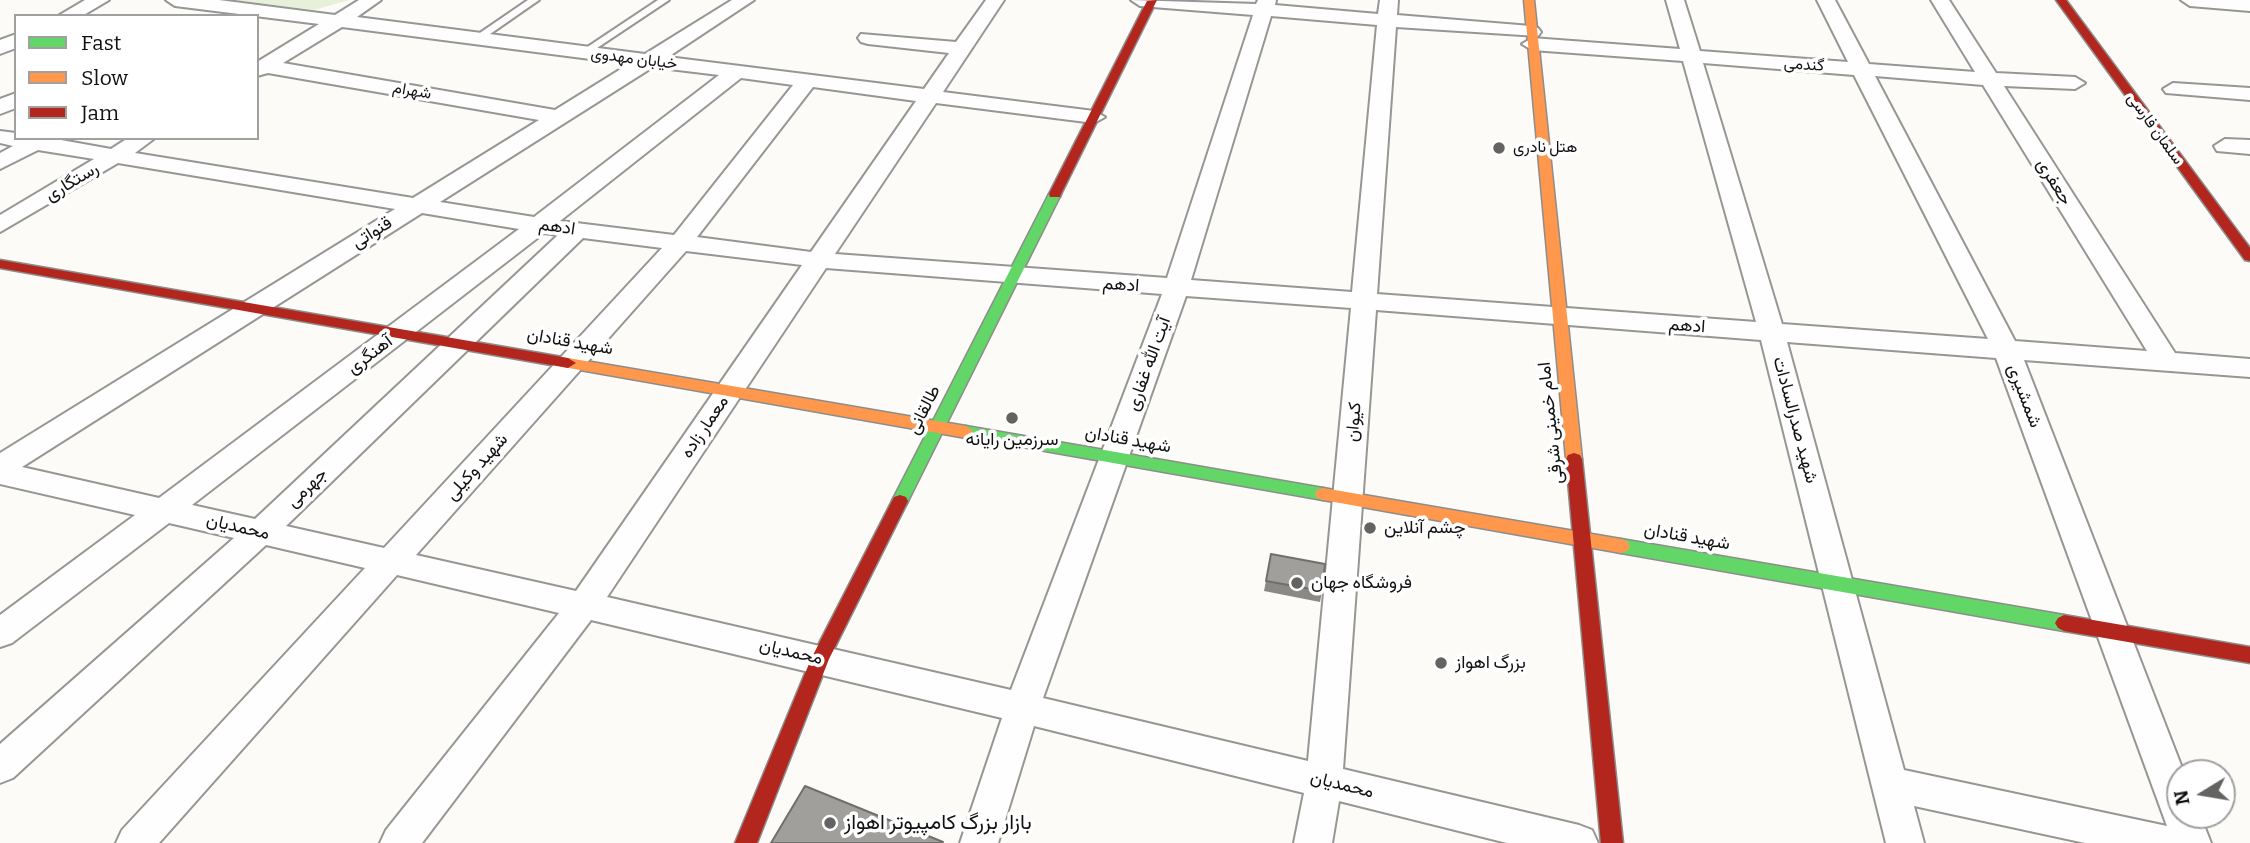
<!DOCTYPE html>
<html>
<head>
<meta charset="utf-8">
<style>
  body { margin:0 }
  #map { position:relative; width:2250px; height:843px; overflow:hidden; background:#fcfbf7; font-family:Bitter,serif }
  canvas { display:block }
  .legend { position:absolute; left:14px; top:14px; width:245px; height:126px; box-sizing:border-box; background:#fff; border:2px solid #a0a0a0; margin:0; padding:9px 12px; list-style:none; font-size:21px; color:#111 }
  .legend li { display:flex; align-items:center; gap:14px; height:35px }
  .legend b { width:35px; border:2px solid #a0a0a0 }
  .north { position:absolute; left:2166px; top:759px; width:70px; height:70px; box-sizing:border-box; background:#fff; border:2px solid #a0a0a0; border-radius:50%; rotate:259deg; font-size:19px; font-weight:700; line-height:28px; text-align:center; color:#111 }
  .north::after { content:''; display:block; margin:auto; width:24px; height:32px; background:#636362; clip-path:polygon(50% 0,100% 100%,50% 72%,0 100%) }
</style>
</head>
<body>
<div id="map">
<canvas width="2250" height="843"></canvas>
<ul class="legend">
<li><b style="height:9px;background:#63d668"></b>Fast</li>
<li><b style="height:9px;background:#ff974d"></b>Slow</li>
<li><b style="height:9px;background:#b3261e"></b>Jam</li>
</ul>
<div class="north">N</div>
</div>
<script>
const context = document.querySelector('canvas').getContext('2d');
context.lineJoin = 'round';
function fillPath(path, color) { context.fillStyle = color; context.fill(path, 'evenodd'); }
const poly = rows => new Path2D(rows.map(r => 'M' + r).join(''));
function stroke(path, color, width, dash) { context.strokeStyle = color; context.lineWidth = width; context.lineCap = dash ? 'butt' : 'round'; context.setLineDash(dash || []); context.stroke(path); }
function label(font, color, halo, rows, align = 'center') {
  context.font = font + ' Bitter,Vazirmatn,serif'; context.lineWidth = 7; context.setLineDash([]); context.textBaseline = 'middle'; context.strokeStyle = halo; context.fillStyle = color; for (const [text, x, y, turn = 0] of rows) {
    context.save(); context.translate(x, y); context.rotate((+turn || 0) * Math.PI / 180); context.textAlign = isNaN(turn) ? turn : align; if (halo) context.strokeText(text, 0, 0); context.fillText(text, 0, 0); context.restore();
  }
}
fillPath(poly([
  [234,0,349,0,314,10]
]), '#e7f0d9');
const lane = poly([
  [528,0,539,0,480,41,474,41,474,37,528,0],
  [658,0,669,0,588,54,580,52,658,0]
]);
const street = poly([
  [85,0,109,0,82,16,58,16,85,0],
  [166,0,219,0,335,15,359,0,381,0,357,17,645,54,732,0,754,0,668,57,924,89,949,53,868,44,861,42,858,38,861,34,956,42,986,0,1004,0,943,92,1094,111,1105,117,1094,123,936,103,835,254,1167,278,1253,15,1140,6,1131,0,1256,4,1258,0,1276,0,1275,5,1378,14,1380,0,1398,0,1397,15,1531,26,1538,28,1541,32,1538,36,1396,27,1377,294,1756,322,1683,61,1532,50,1522,44,1532,38,1680,49,1666,0,1684,0,1700,51,1848,62,1817,0,1835,0,1869,64,1975,72,1931,0,1949,0,1996,73,2075,77,2085,83,2075,89,2004,86,2175,353,2250,359,2250,377,2024,360,2184,773,2180,773,2180,815,2200,815,2211,843,2085,843,1914,806,1924,843,1886,843,1761,340,1376,310,1343,769,1579,825,1592,830,1598,843,1507,843,1339,801,1332,843,1294,843,1304,793,1034,726,998,843,960,843,1002,718,591,620,422,843,380,843,386,830,559,613,397,575,159,843,116,843,122,830,365,568,266,545,13,778,0,783,0,744,234,538,169,523,12,643,0,647,0,615,135,515,0,484,0,453,395,209,118,163,0,232,0,215,94,159,38,150,0,169,0,153,13,146,0,143,0,131,16,133,16,138,50,138,111,149,128,138,155,138,135,153,413,198,539,120,268,73,257,76,257,62,319,24,175,6,166,0],
  [1271,16,1377,25,1352,292,1191,280,1271,16],
  [342,27,629,64,555,110,283,63,342,27],
  [1703,63,1854,75,1988,339,1782,324,1703,63],
  [653,67,719,75,534,217,440,202,653,67],
  [1875,76,1983,85,2147,351,2015,341,1875,76],
  [741,78,793,85,674,235,560,221,741,78],
  [813,87,916,101,811,252,697,237,813,87],
  [422,213,519,229,159,498,22,467,422,213],
  [544,233,558,235,255,519,192,505,544,233],
  [583,238,662,248,384,548,286,526,583,238],
  [686,251,802,265,576,591,416,555,686,251],
  [826,268,1162,294,1011,690,607,597,826,268],
  [1186,296,1351,308,1308,761,1043,698,1186,296],
  [1787,342,1996,358,2167,826,1904,770,1787,342],
  [2181,0,2250,0,2250,11,2190,6,2181,0],
  [16,34,16,48,0,54,0,40,16,34],
  [2173,83,2250,88,2250,100,2166,93,2163,89,2173,83],
  [16,93,16,108,0,114,0,99,16,93],
  [2225,139,2250,140,2250,154,2217,151,2214,146,2225,139]
]);
const fast = poly([
  [1055,190,1061,194,908,501,906,505,894,505,892,501,1049,194,1055,190],
  [966,426,1323,488,1329,490,1331,494,1329,498,1323,500,960,436,958,432,966,426],
  [1621,539,2064,615,2070,618,2073,623,2070,628,2064,631,1621,553,1615,551,1612,546,1615,541,1621,539]
]);
const slow = poly([
  [1524,0,1534,0,1582,459,1580,463,1574,465,1568,463,1566,459,1524,0],
  [568,358,966,426,974,432,966,438,563,367,560,363,568,358],
  [1323,488,1621,539,1627,541,1630,546,1627,551,1621,553,1323,500,1317,498,1315,494,1317,490,1323,488]
]);
const jam = poly([
  [1157,0,1061,194,1060,197,1050,197,1049,194,1147,1,1157,0],
  [2056,0,2066,0,2250,248,2250,261,2245,260,2056,0],
  [0,260,568,358,576,363,568,368,0,268,0,260],
  [1574,453,1580,455,1582,459,1623,843,1601,843,1566,459,1568,455,1574,453],
  [900,495,906,497,908,501,829,659,757,843,735,843,811,659,892,501,894,497,900,495],
  [2064,615,2250,647,2250,663,2064,631,2058,628,2055,623,2058,618,2064,615]
]);
stroke(lane, '#979695', 4);
stroke(street, '#979695', 4);
stroke(fast, '#8d8d8b', 3);
stroke(slow, '#8d8d8b', 3);
stroke(jam, '#8d8d8b', 3);
fillPath(lane, '#fffefe');
fillPath(street, '#fffefe');
fillPath(fast, '#63d668');
fillPath(slow, '#ff974d');
fillPath(jam, '#b3261e');
fillPath(poly([
  [1266,581,1322,591,1320,602,1264,591]
]), '#8a8986');
const building = poly([
  [1271,554,1325,564,1322,591,1266,581,1271,554],
  [805,786,943,842,942,843,771,843,805,786]
]);
fillPath(building, '#a09f9c');
stroke(building, '#706f6d', 2);
for (const [x, y, r, color] of [
  [1499,148,7,"#636362"],
  [1012,418,7,"#636362"],
  [1370,528,7,"#636362"],
  [1297,583,7,"#636362"],
  [1441,663,7,"#636362"],
  [830,823,7,"#636362"]
]) { const dot = new Path2D(); dot.arc(x, y, r, 0, 2 * Math.PI); context.fillStyle = color; context.fill(dot); stroke(dot, '#fff', 2.5); }
label('16px', '#111', '#fff', [
  ["خیابان مهدوی",634,59,7],
  ["گندمی",1804,65,4],
  ["شهرام",412,91,10],
  ["سلمان فارسی",2155,129,54]
]);
label('16px', '#111', '#fff', [
  ["هتل نادری",1513,148]
], 'left');
label('18px', '#111', '#fff', [
  ["رستگاری",72,182,-31],
  ["جعفری",2054,182,58],
  ["ادهم",557,227,8],
  ["قنواتی",372,233,-32],
  ["ادهم",1121,285,4],
  ["ادهم",1687,326,4],
  ["شهید قنادان",570,342,10],
  ["آهنگری",370,355,-37],
  ["آیت الله غفاری",1149,364,-70],
  ["شمشیری",2024,396,69],
  ["طالقانی",924,410,-63],
  ["شهید صدرالسادات",1795,420,75],
  ["کیوان",1354,422,-85],
  ["امام خمینی شرقی",1551,423,-96],
  ["معمار زاده",705,427,-56],
  ["شهید قنادان",1128,440,10],
  ["شهید وکیلی",477,467,-48],
  ["جهرمی",307,488,-44],
  ["محمدیان",238,527,13],
  ["شهید قنادان",1687,537,10],
  ["محمدیان",791,652,13],
  ["محمدیان",1342,785,14]
]);
label('18px', '#111', '#fff', [
  ["سرزمین رایانه",1012,440,"center"],
  ["چشم آنلاین",1384,528],
  ["فروشگاه جهان",1311,583],
  ["بزرگ اهواز",1455,663]
], 'left');
label('21px', '#111', '#fff', [
  ["بازار بزرگ کامپیوتر اهواز",844,823]
], 'left');
</script>
</body>
</html>
